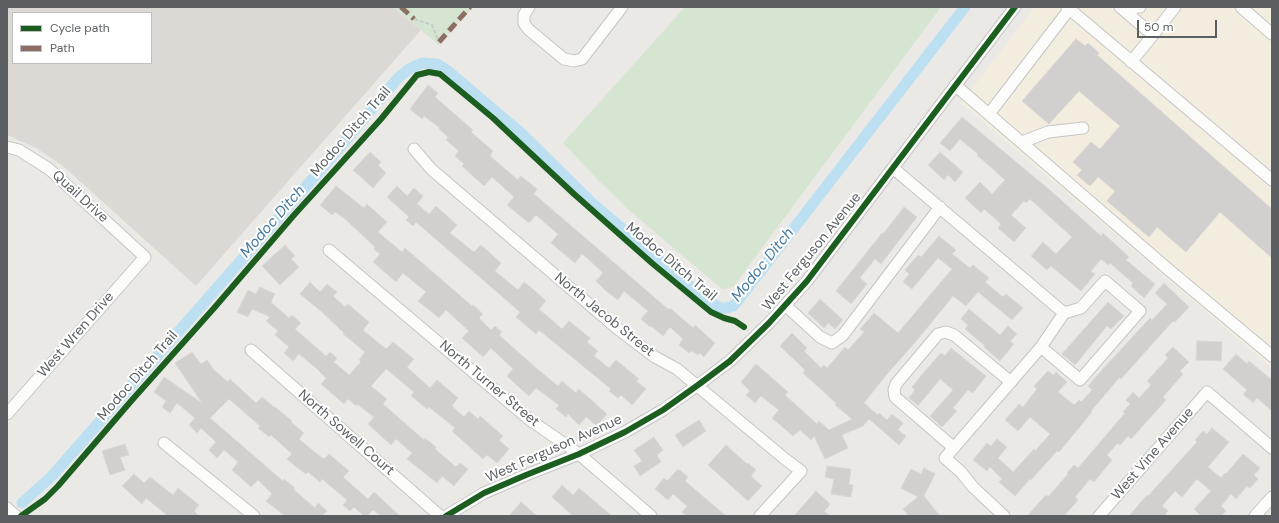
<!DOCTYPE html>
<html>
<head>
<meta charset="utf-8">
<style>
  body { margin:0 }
  #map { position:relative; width:1279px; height:523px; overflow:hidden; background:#eae9e5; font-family:"DM Sans",sans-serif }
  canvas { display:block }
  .frame { position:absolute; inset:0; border:8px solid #5b5f62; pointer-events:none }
  .legend { position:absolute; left:12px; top:12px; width:140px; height:52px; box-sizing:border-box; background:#fff; border:1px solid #bdbfc0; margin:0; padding:5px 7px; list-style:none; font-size:12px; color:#5b5f62 }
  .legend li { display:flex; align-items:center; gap:8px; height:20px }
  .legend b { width:20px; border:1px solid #bdbfc0 }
  .scale { position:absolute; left:1137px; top:20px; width:80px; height:18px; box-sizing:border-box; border:2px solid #5b5f62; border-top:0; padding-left:5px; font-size:12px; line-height:14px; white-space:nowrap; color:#5b5f62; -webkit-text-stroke:3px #fff; paint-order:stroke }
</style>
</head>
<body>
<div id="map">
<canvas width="1279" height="523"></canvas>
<div class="frame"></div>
<ul class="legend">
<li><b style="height:5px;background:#1b5e20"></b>Cycle path</li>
<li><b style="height:5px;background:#8d6e63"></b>Path</li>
</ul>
<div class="scale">50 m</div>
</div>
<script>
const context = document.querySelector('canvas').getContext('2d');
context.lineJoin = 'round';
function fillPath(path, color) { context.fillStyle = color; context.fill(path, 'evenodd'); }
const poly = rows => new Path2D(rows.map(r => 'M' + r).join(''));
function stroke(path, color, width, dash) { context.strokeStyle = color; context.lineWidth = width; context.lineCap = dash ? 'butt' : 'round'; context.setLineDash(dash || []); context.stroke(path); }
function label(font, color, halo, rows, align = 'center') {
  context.font = font + ' "DM Sans",sans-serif'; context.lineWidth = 4; context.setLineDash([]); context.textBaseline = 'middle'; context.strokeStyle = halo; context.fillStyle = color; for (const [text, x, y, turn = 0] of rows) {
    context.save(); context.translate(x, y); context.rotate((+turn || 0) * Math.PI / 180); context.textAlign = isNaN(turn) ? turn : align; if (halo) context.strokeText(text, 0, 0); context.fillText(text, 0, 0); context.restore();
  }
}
fillPath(poly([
  [1035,7,1272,7,1272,368,961,103]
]), '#f3eddf');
fillPath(poly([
  [7,7,393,7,421,30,196,286,63,166,36,148,7,135],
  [13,13,151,13,151,63,13,63]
]), '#dcd9d5');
fillPath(poly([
  [393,7,473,7,439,45],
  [685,7,941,7,733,287,722,289,631,212,598,180,563,143]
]), '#d5e5d1');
stroke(poly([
  [728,308,729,312]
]), '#bce0f2', 3);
stroke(poly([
  [22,503,52,476,330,159,398,78,409,69,422,63,437,64,448,71,521,133,593,204,708,301,721,308,725,308,733,306,736,303,965,7]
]), '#bce0f2', 11);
const building = poly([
  [1076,39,1085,46,1088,43,1099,53,1097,55,1272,209,1272,258,1220,212,1186,252,1157,227,1149,237,1107,201,1115,191,1098,177,1090,186,1077,175,1082,170,1073,162,1091,142,1100,149,1120,126,1079,91,1049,124,1022,101,1076,39],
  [428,85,438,93,435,97,473,130,471,132,493,151,490,156,518,180,521,176,537,189,534,194,625,272,669,310,670,308,693,328,695,325,715,343,704,357,700,353,698,355,692,351,689,353,679,345,683,339,670,327,663,336,651,326,650,327,641,319,648,311,624,291,618,300,605,290,596,281,603,273,587,258,582,254,575,263,551,243,558,234,551,228,536,215,529,223,507,205,514,197,502,186,492,177,484,186,462,166,464,164,455,156,459,151,446,140,448,137,439,129,440,128,424,116,422,119,410,109,428,85],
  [962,117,1051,191,1101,236,1103,233,1129,257,1126,260,1155,284,1144,298,1131,286,1133,283,1110,263,1108,265,1101,259,1091,271,1095,274,1081,291,1051,266,1047,270,1031,256,1043,242,1056,254,1072,237,1030,199,1026,203,1024,201,1011,215,1026,228,1014,242,998,228,1001,224,984,209,981,213,965,198,980,182,992,194,1005,180,977,155,978,154,960,139,950,151,940,143,962,117],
  [370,152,381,162,378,165,386,173,373,188,353,170,370,152],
  [940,152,963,172,955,182,948,175,944,180,928,165,940,152],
  [336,186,364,208,367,204,387,222,378,232,402,252,405,248,472,306,473,305,483,314,479,318,491,330,495,326,502,332,499,335,535,367,558,386,562,381,576,393,579,389,607,414,597,426,586,417,579,425,568,414,566,417,556,409,559,405,536,388,529,396,521,389,507,376,513,369,491,348,483,357,462,338,469,331,446,310,439,318,418,301,426,292,403,273,396,282,373,262,380,254,374,249,375,247,344,218,335,212,332,215,320,205,336,186],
  [397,186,407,196,414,188,423,196,417,204,429,214,436,206,457,225,450,233,474,252,481,245,490,253,501,263,495,271,518,290,524,282,534,290,546,301,539,309,562,329,569,321,584,333,590,338,587,342,598,351,594,356,609,368,616,360,639,379,636,381,646,389,632,405,621,395,618,398,609,391,611,389,539,330,536,334,516,317,520,312,416,222,413,226,406,220,409,217,387,197,397,186],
  [904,207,917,217,881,264,875,259,860,278,867,284,851,304,836,291,882,233,883,234,904,207],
  [939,236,956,250,952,254,970,268,973,265,989,278,985,282,1003,297,1006,294,1023,308,1012,320,978,292,966,306,953,296,918,339,887,374,864,403,878,415,879,413,887,420,892,414,903,423,898,430,906,436,899,445,869,419,863,426,842,435,848,448,825,459,814,436,811,440,800,430,793,436,772,418,779,410,761,396,755,403,746,395,750,391,741,382,756,364,788,392,785,395,817,424,819,421,829,430,852,419,835,405,836,403,803,373,805,370,780,346,792,333,807,348,804,351,821,368,824,365,827,368,845,347,848,350,864,332,860,329,874,313,898,333,952,269,938,258,912,289,903,282,909,274,905,270,918,255,921,257,939,236],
  [285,245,295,256,291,259,299,267,280,285,262,266,285,245],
  [310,282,320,292,327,284,337,292,333,296,345,307,348,304,369,322,363,330,386,349,393,342,414,359,407,367,430,388,437,380,458,398,452,406,464,417,469,411,478,419,480,416,503,436,499,440,509,449,497,463,487,455,483,459,474,451,452,431,455,428,429,407,427,409,411,396,414,392,386,369,371,386,387,399,383,404,424,440,425,438,436,447,435,449,456,467,460,463,468,469,454,486,442,476,437,483,407,459,412,453,396,439,391,445,368,424,374,417,357,404,356,406,348,399,344,404,321,384,326,378,316,368,299,354,293,361,284,353,289,347,275,335,278,331,266,321,270,317,252,309,248,317,237,312,248,290,256,294,260,287,275,294,271,302,289,318,292,315,301,323,295,329,326,356,330,352,337,358,334,362,349,375,361,362,359,360,365,352,343,334,344,333,322,312,300,294,310,282],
  [1164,283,1189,307,1175,322,1173,321,1121,379,1119,378,1091,411,1092,412,1059,452,1057,451,1031,480,1030,479,1015,496,999,482,1002,479,990,467,987,471,973,460,987,443,991,446,997,439,1007,447,998,458,1013,472,1034,449,1035,451,1050,434,1030,417,1018,431,1005,420,1019,404,1023,407,1037,389,1034,386,1048,371,1053,375,1056,372,1067,382,1058,392,1074,405,1079,400,1081,402,1092,390,1088,386,1102,370,1150,318,1152,320,1167,304,1155,293,1164,283],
  [820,299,843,320,835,329,828,323,824,328,808,313,820,299],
  [1108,302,1124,316,1111,329,1107,326,1075,365,1062,354,1108,302],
  [969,309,1000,335,1008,326,1017,334,1010,341,1014,344,1000,361,984,347,985,346,965,329,968,325,961,319,969,309],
  [1197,341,1222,342,1221,361,1196,360,1197,341],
  [1173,347,1189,362,1180,371,1183,374,1163,397,1166,400,1131,439,1128,436,1120,445,1118,443,1107,455,1112,460,1094,482,1090,479,1075,497,1078,500,1064,516,1027,516,1046,495,1048,497,1068,474,1067,473,1074,465,1078,468,1125,413,1123,412,1130,404,1126,400,1133,392,1139,398,1151,385,1147,381,1168,358,1165,355,1173,347],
  [951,348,986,376,973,393,968,390,953,408,957,411,942,427,930,416,953,390,940,379,918,406,909,398,915,390,912,387,925,371,941,353,945,356,951,348],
  [192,352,201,364,207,360,214,370,228,382,230,379,256,403,262,397,275,408,275,407,292,421,291,422,304,433,299,439,312,450,324,459,329,454,349,471,343,477,368,499,374,492,400,516,381,516,373,510,367,516,364,516,354,507,350,511,343,505,347,500,322,479,320,482,308,472,306,474,295,466,287,459,292,454,271,435,269,437,258,428,260,426,229,399,210,418,283,481,284,479,295,488,294,490,315,508,318,503,327,511,323,515,324,516,285,516,266,501,272,494,258,480,251,487,232,470,238,462,224,450,217,458,209,450,216,442,201,428,197,433,189,425,195,418,177,403,170,413,162,407,166,401,154,392,164,377,202,403,175,363,192,352],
  [1236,354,1247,364,1249,361,1272,380,1272,411,1257,398,1253,403,1243,394,1247,390,1223,369,1236,354],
  [699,420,706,431,683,447,675,435,699,420],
  [1212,428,1229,442,1208,467,1221,478,1225,473,1226,474,1243,454,1260,468,1254,475,1258,479,1250,488,1247,486,1236,499,1231,494,1221,506,1226,511,1221,516,1201,516,1194,509,1211,491,1197,479,1182,497,1175,491,1162,506,1168,511,1164,516,1129,516,1147,495,1148,496,1197,442,1195,440,1203,431,1207,434,1212,428],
  [654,437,663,450,657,455,661,462,640,476,634,466,642,461,634,450,654,437],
  [125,444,129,455,120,457,125,470,110,475,102,451,125,444],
  [726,445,747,464,748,463,756,470,751,476,762,486,748,501,708,465,726,445],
  [827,466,851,469,849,484,853,485,851,497,831,494,834,479,825,477,827,466],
  [924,468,935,474,924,496,940,516,909,516,903,509,918,497,901,488,911,469,921,474,924,468],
  [677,470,680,470,688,477,685,481,726,516,687,516,682,512,687,506,673,494,668,500,655,489,664,478,667,481,677,470],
  [134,474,144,483,150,477,173,495,178,488,199,505,194,511,199,516,168,516,146,498,142,504,122,486,134,474],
  [562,485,573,495,579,488,612,516,573,516,552,497,562,485],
  [816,491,829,503,829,506,824,511,830,516,794,516,816,491],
  [521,502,537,516,509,516,521,502]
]);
fillPath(building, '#d1d0ce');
stroke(building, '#dad8d4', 1);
const minor = poly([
  [529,7,524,15,524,23,528,29,564,59,574,61,582,59,622,7],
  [1067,7,1272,180],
  [1120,7,1153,35,1175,7],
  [1241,7,1272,34],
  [1129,14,1135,7,1140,7],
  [1131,62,1153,35],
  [955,85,1169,270,1272,356],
  [989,114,1071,7],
  [1022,142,1048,132,1083,128],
  [7,147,19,150,49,169,145,257,7,414],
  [414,149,431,169,618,329,655,357,677,369,785,459,801,471,760,516],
  [893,168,1064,313,1041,347,945,458,961,472,973,487,1004,516],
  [329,250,530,420,579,454,651,516],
  [786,306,820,337,832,343,843,335,940,207],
  [1041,347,1080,380,1140,311,1105,281,1081,308,1064,313],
  [251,350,440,516],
  [164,443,254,516],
  [954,448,895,397,894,390,896,384,938,334,946,332,954,335,1011,382],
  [7,508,16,516],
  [446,516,484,493,526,475,579,454,625,432,663,410,698,385,730,361,769,323,807,281,1015,7],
  [1099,516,1207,392,1272,448],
  [1255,516,1272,497]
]);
stroke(minor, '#c4c5c5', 13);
stroke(poly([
  [414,19,432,25,439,42]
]), '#c5cac7', 2, [4, 2]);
stroke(minor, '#fcfcfb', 11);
stroke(poly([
  [401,7,414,19],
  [439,42,470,7]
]), '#8d6e63', 5, [10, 5]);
stroke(poly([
  [21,516,45,499,58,486,132,400,215,307,294,215,381,119,417,75,429,72,440,74,493,118,574,194,653,264,711,312,724,318,735,321,744,327],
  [446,516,484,493,526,475,579,454,625,432,663,410,698,385,730,361,769,323,807,281,1015,7]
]), '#1b5e20', 6);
label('14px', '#5b5f62', '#fff', [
  ["Modoc Ditch Trail",351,132,-49],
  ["Quail Drive",80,197,42],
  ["West Ferguson Avenue",812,252,-51],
  ["Modoc Ditch Trail",671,262,40],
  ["North Jacob Street",604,315,39],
  ["West Wren Drive",76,335,-49],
  ["Modoc Ditch Trail",138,376,-49],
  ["North Turner Street",489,384,40],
  ["North Sowell Court",346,433,41],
  ["West Ferguson Avenue",554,449,-24],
  ["West Vine Avenue",1153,454,-49]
]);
label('italic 15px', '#4478a0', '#fff', [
  ["Modoc Ditch",273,222,-49],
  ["Modoc Ditch",763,265,-51]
]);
</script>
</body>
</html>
